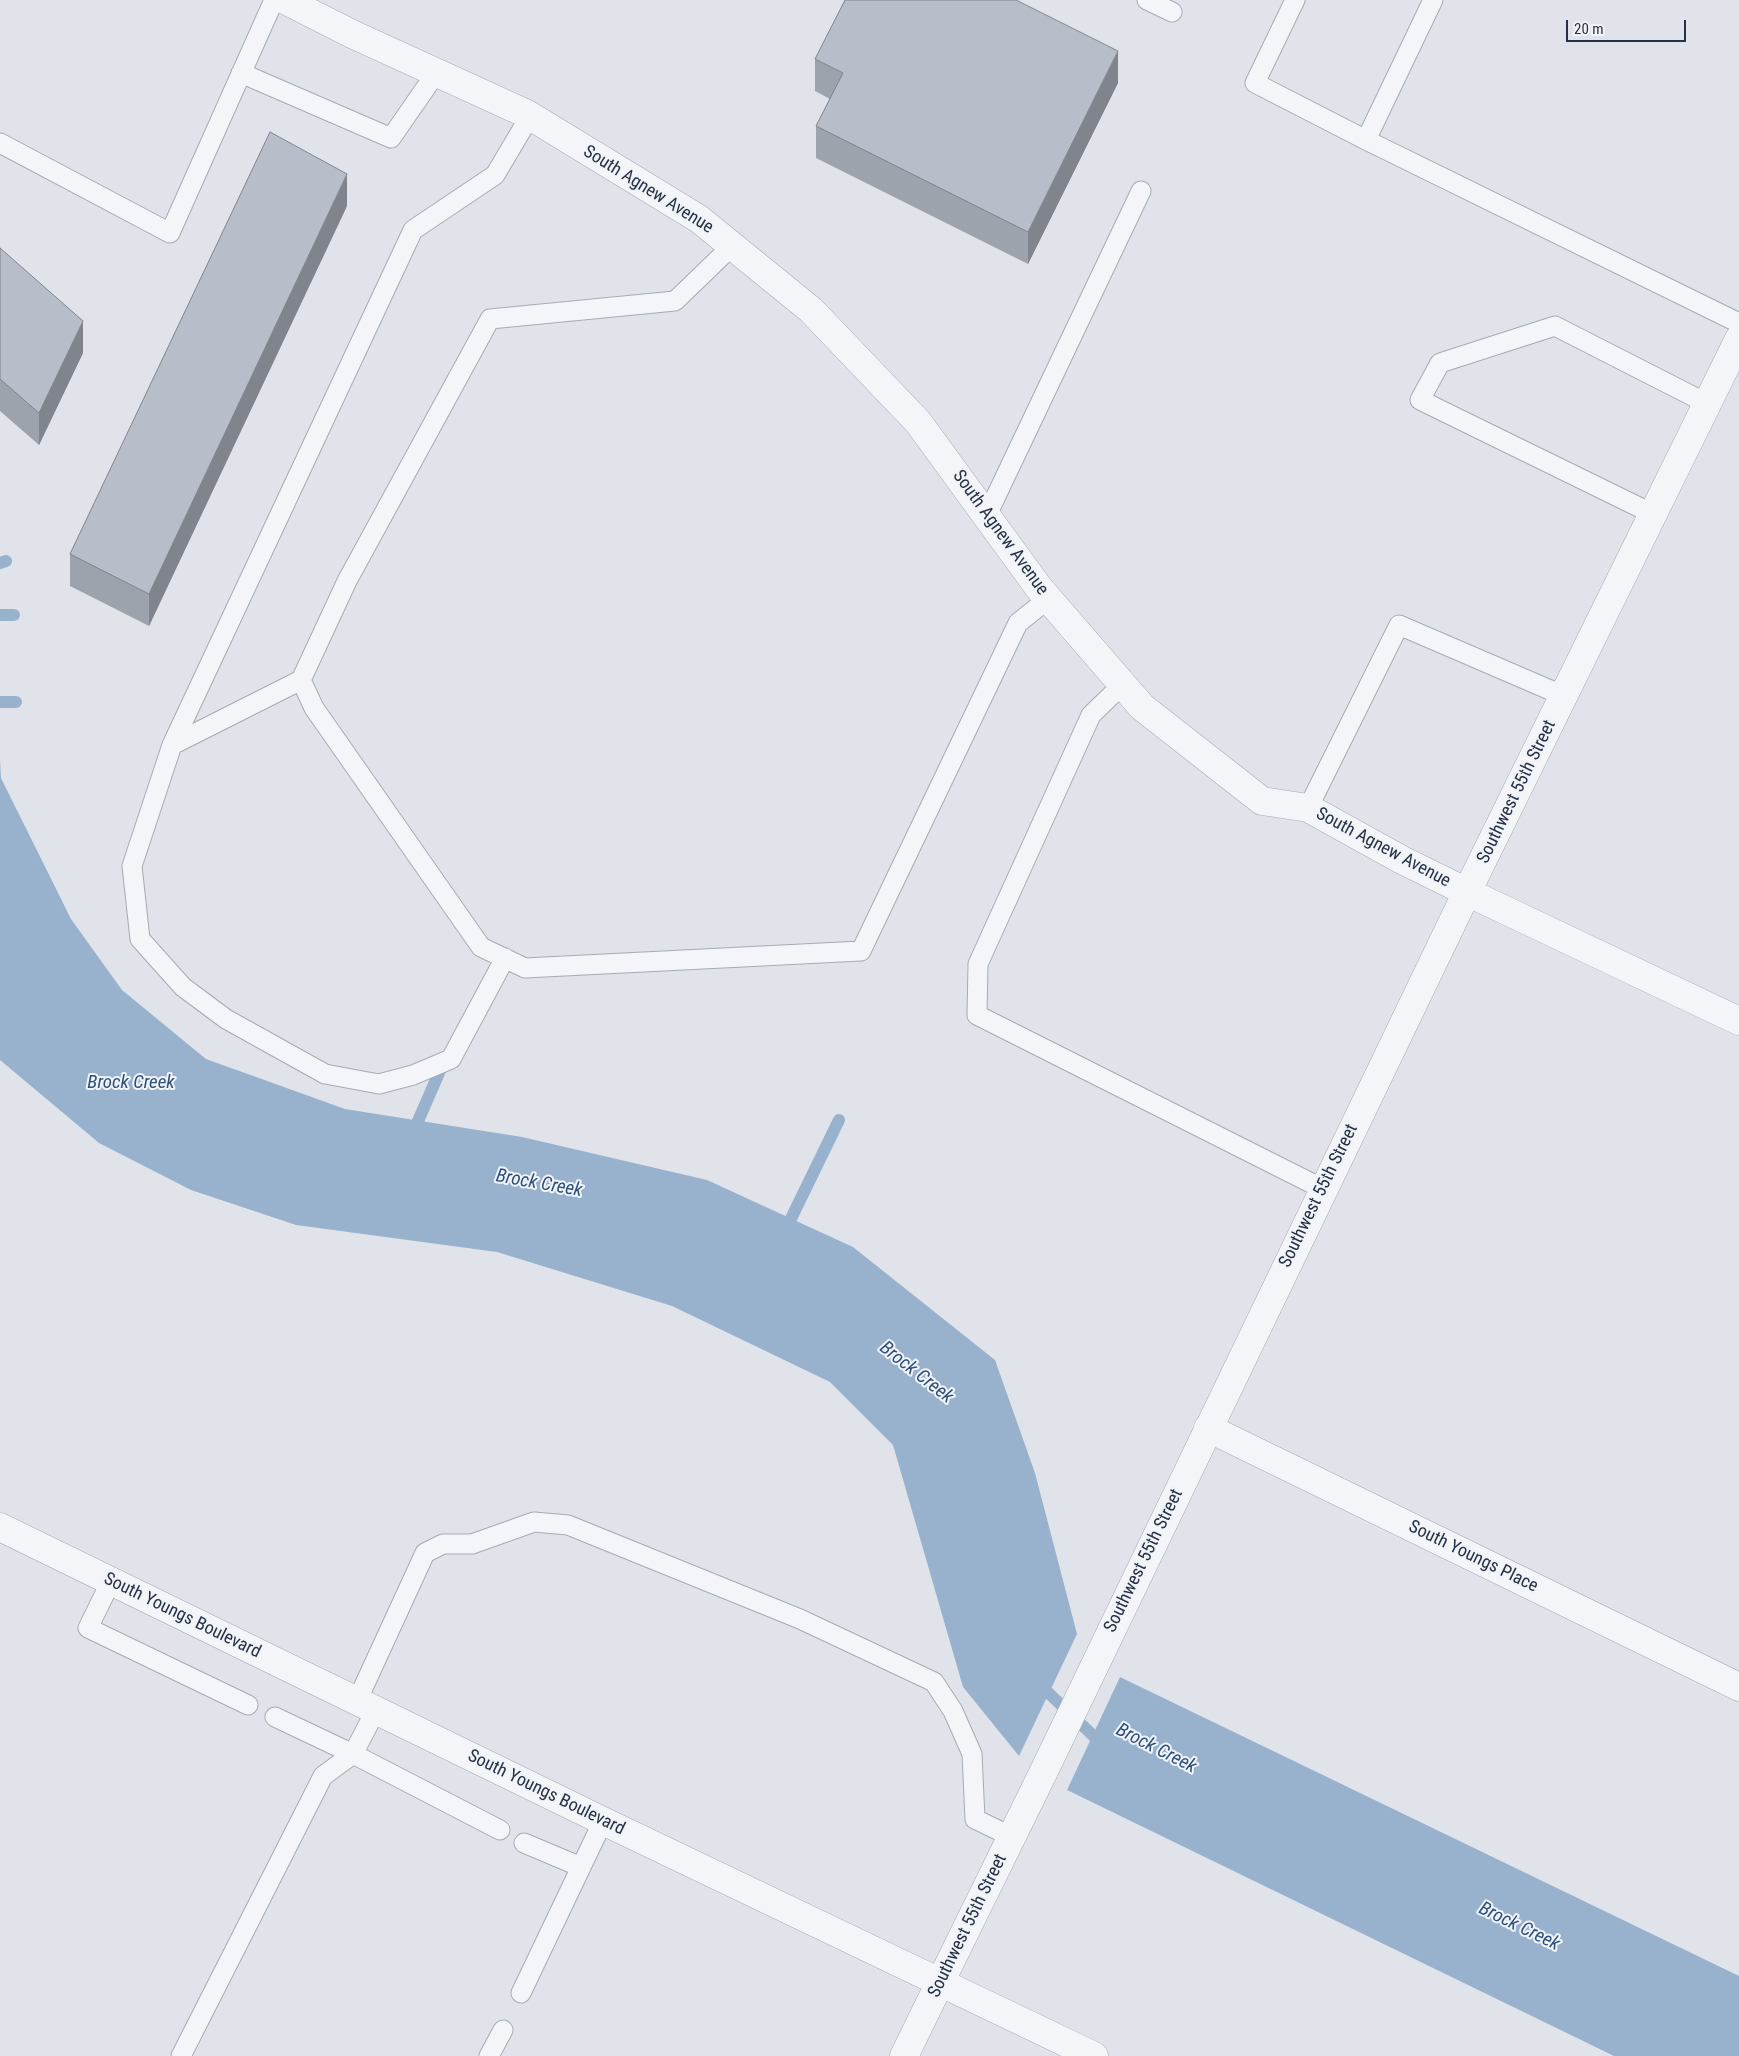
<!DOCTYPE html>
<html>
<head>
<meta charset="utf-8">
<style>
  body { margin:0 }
  #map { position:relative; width:1739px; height:2056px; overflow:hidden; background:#e0e4ea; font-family:"Roboto Condensed",sans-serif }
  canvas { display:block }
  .scale { position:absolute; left:1566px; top:20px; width:120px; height:22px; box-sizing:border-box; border:2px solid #273144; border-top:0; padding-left:6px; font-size:15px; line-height:18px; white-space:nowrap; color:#273144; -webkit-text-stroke:4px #f0f3f8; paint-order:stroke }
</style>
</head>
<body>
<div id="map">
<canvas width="1739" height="2056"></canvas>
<div class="scale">20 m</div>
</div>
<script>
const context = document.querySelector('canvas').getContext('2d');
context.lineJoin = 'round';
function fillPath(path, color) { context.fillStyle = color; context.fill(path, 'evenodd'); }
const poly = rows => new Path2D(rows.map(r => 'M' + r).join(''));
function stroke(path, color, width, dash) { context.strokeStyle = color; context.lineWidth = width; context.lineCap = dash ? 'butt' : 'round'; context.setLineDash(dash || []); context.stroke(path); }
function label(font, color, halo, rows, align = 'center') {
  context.font = font + ' "Roboto Condensed",sans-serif'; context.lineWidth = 4; context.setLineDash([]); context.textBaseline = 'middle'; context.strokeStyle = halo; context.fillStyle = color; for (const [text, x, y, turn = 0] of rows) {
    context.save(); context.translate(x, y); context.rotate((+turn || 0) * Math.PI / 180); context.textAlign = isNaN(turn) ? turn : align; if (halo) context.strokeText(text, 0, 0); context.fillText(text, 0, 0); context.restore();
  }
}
fillPath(poly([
  [0,759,1,778,71,919,122,990,206,1059,345,1109,522,1137,707,1180,853,1247,995,1360,1035,1473,1077,1634,1019,1756,963,1687,893,1445,830,1382,672,1306,497,1252,296,1225,191,1190,99,1143,0,1060],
  [1120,1677,1739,1976,1739,2056,1614,2056,1067,1790]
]), '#98b2ce');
stroke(poly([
  [0,563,6,561],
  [0,615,14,615],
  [0,702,16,702],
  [412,1135,445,1059],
  [784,1233,839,1120],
  [1036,1681,1105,1747]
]), '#98b2ce', 12);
const service = poly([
  [1147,0,1172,12],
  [1295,0,1255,83,1366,140,1739,323],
  [241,73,391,138,436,73],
  [1366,140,1433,0],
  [0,143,170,233,274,0],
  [732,246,675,301,490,319,347,581,301,680,314,708,481,947,525,968,861,951,1018,623,1048,599],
  [1653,514,1420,400,1440,363,1555,326,1708,404],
  [987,515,1141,191],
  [1123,684,1091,715,978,964,977,1015,1323,1189],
  [172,745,301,680],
  [1308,808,1399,625,1564,696],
  [505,958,451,1059,413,1075,379,1084,325,1074,226,1019,183,987,140,939,132,866,172,745,413,230,495,175,530,116],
  [111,1581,88,1628,248,1705],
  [357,1701,425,1553,443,1544,472,1544,534,1522,568,1525,800,1619,934,1682,953,1711,972,1754,975,1819,1012,1837],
  [376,1710,353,1754,500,1830],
  [524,1843,581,1867],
  [521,1993,603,1821],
  [181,2056,323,1776,353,1754,275,1717],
  [489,2056,503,2030]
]);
const minor = poly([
  [1467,892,1739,1021],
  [1208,1428,1739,1687],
  [0,1527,603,1821,1094,2056],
  [904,2056,1043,1773,1467,892,1739,339]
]);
const tertiary = poly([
  [285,0,352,34,527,114,699,219,811,310,918,422,1039,588,1142,707,1262,801,1308,808,1402,860,1467,892]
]);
stroke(service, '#a5abb5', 21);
stroke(minor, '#a5abb5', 29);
stroke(tertiary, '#a5abb5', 29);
stroke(service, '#f3f5f8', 19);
stroke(minor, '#f3f5f8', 28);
stroke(tertiary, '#f3f5f8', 28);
fillPath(poly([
  [815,59,1118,83,1028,264,816,158,816,126,830,99,815,91],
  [347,206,149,626,70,586,70,554],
  [0,248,83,353,39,445,0,411]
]), '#9da3ad');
fillPath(poly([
  [1118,51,1118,83,1028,264,1028,232],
  [347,174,347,206,149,626,149,594],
  [83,321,83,353,39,445,39,413]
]), '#80848d');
const building = poly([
  [845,0,1016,0,1118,51,1028,232,816,126,843,73,815,59,845,0],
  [270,132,347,174,149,594,70,554,270,132],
  [0,248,83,321,39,413,0,379,0,248]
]);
fillPath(building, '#b7bdc9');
stroke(building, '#80848d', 1);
label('18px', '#273144', '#f0f3f8', [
  ["South Agnew Avenue",648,190,32],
  ["South Agnew Avenue",1000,533,54],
  ["Southwest 55th Street",1517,792,-64],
  ["South Agnew Avenue",1383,848,28],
  ["Southwest 55th Street",1319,1196,-64],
  ["South Youngs Place",1473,1557,26],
  ["Southwest 55th Street",1144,1561,-64],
  ["South Youngs Boulevard",182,1616,26],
  ["South Youngs Boulevard",546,1793,26],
  ["Southwest 55th Street",968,1926,-64]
]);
label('italic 19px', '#2d507b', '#f0f3f8', [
  ["Brock Creek",131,1083],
  ["Brock Creek",539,1184,10],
  ["Brock Creek",916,1373,38],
  ["Brock Creek",1156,1749,27],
  ["Brock Creek",1519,1927,26]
]);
</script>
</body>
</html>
